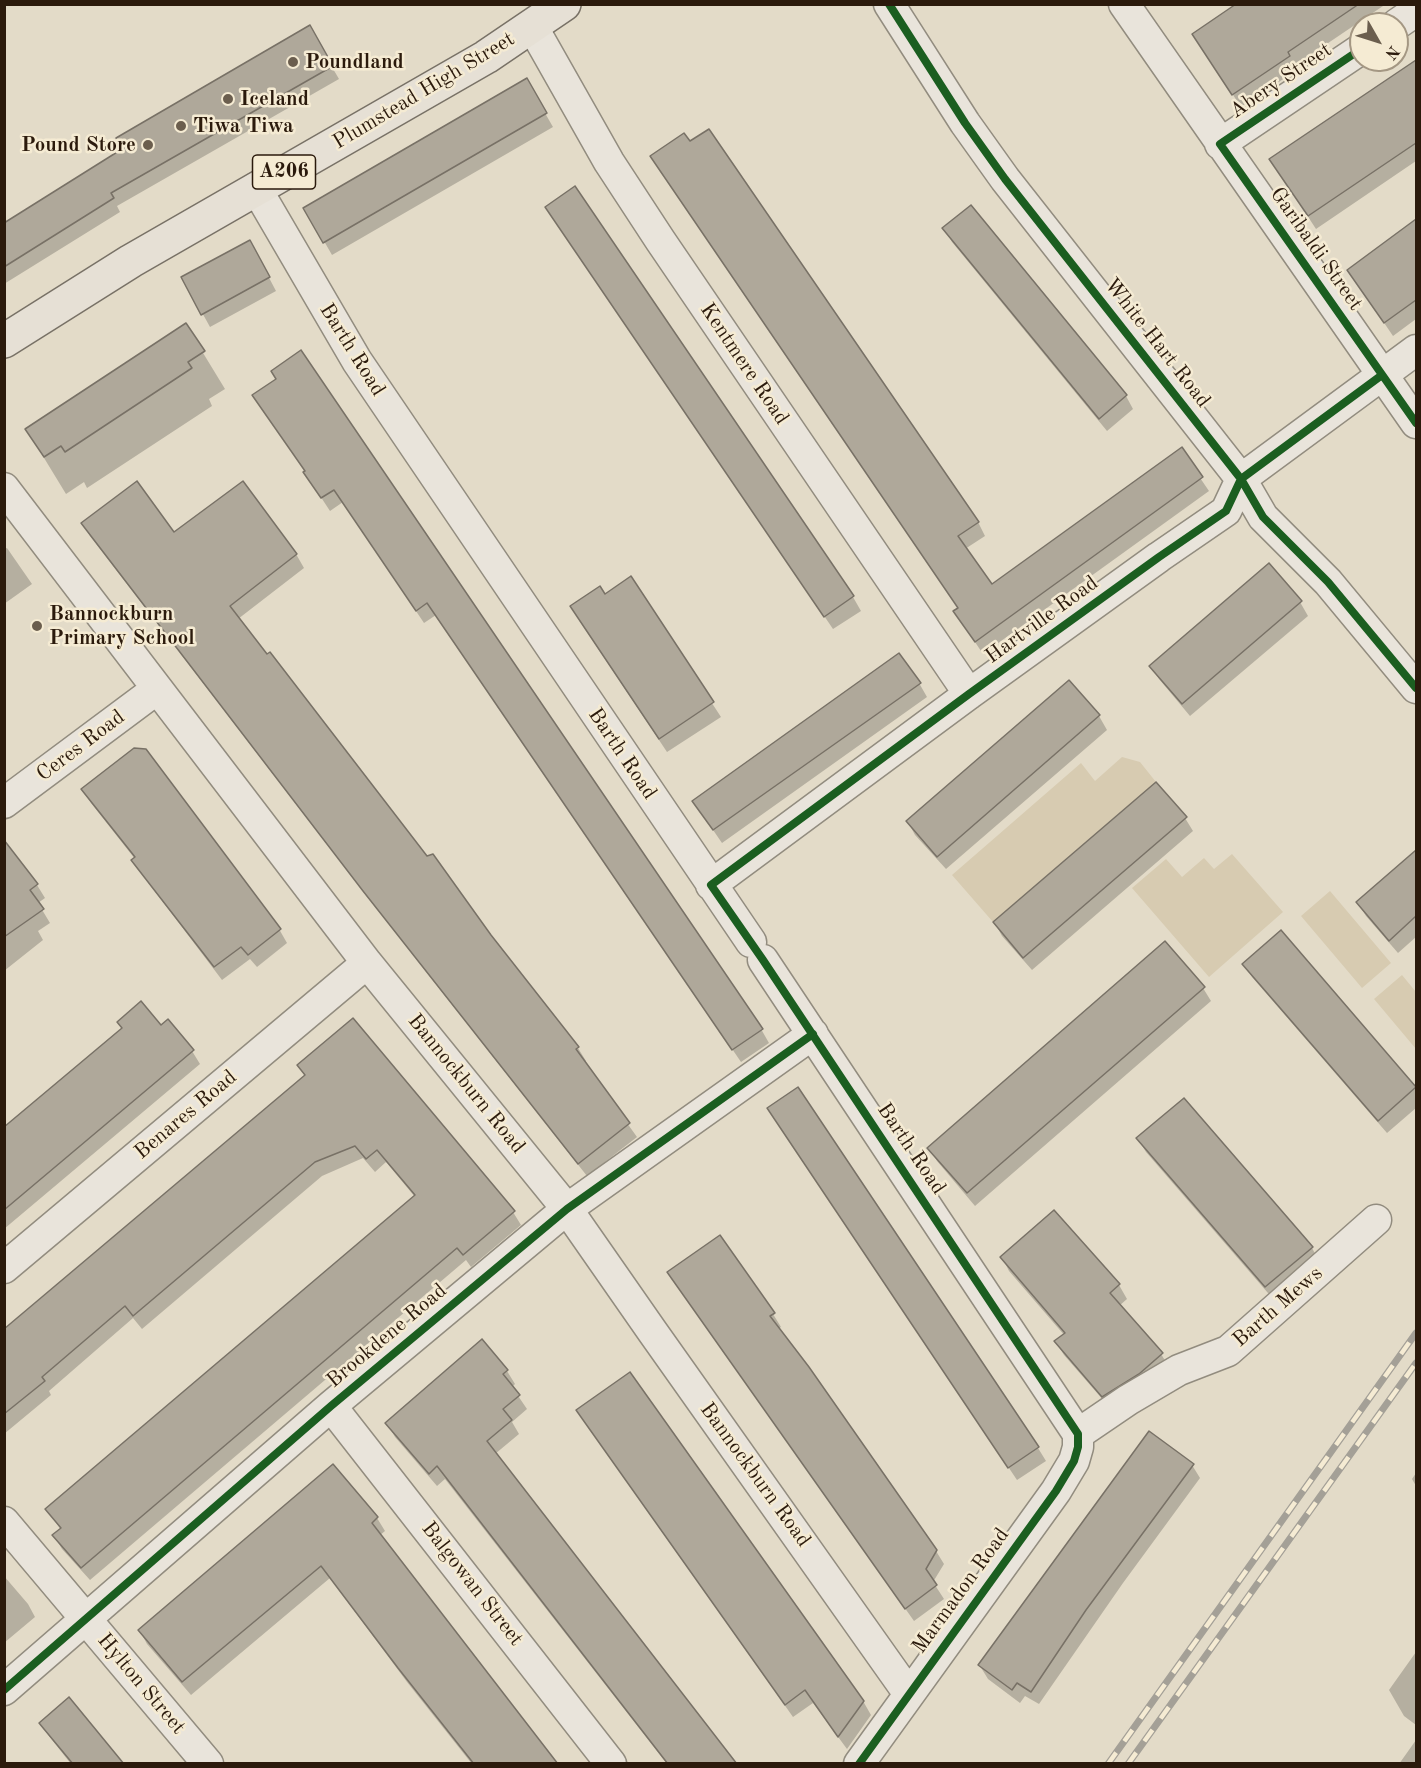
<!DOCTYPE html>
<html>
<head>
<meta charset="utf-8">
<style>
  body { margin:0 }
  #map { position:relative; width:1421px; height:1768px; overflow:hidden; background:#e3dbc8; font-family:"Old Standard TT",serif }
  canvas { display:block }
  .frame { position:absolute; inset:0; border:6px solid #2b1a0c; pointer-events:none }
  .north { position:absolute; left:1349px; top:12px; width:60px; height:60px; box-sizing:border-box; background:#f5ebd3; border:2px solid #a49783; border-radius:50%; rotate:129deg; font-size:16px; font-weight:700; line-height:24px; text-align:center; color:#2b1a0c }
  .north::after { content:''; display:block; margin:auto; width:21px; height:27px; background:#6b5e4e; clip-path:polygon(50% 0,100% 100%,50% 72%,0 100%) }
</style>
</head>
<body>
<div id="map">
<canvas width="1421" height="1768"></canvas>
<div class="frame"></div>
<div class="north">N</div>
</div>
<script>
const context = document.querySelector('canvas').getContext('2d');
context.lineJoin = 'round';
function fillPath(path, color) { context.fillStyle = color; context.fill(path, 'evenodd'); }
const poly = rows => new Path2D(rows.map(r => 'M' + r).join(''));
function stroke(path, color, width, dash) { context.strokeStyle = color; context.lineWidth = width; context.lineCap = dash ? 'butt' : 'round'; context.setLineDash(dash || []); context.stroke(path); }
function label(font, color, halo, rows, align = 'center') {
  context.font = font + ' "Old Standard TT",serif'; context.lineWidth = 5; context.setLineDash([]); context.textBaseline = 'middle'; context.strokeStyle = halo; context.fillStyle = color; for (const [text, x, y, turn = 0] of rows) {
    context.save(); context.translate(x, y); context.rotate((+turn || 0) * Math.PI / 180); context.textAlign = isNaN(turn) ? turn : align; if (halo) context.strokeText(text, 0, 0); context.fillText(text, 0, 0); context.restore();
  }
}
fillPath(poly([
  [1122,757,1140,762,1156,782,993,922,952,875,1081,763,1095,781],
  [1232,854,1283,912,1209,977,1132,888,1166,859,1182,877,1204,858,1214,869],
  [1330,891,1391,963,1362,988,1301,916],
  [1402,975,1416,992,1416,1049,1374,999]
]), '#d7cbb1');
fillPath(poly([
  [1283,4,1386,4,1294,66,1297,70,1241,107,1202,48],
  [309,28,339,79,117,206,120,212,4,284,4,225,124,150],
  [1416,62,1416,161,1316,229,1271,160],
  [526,80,553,127,332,255,305,208],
  [660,170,978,522,985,536,965,549,991,586,1181,450,1209,491,983,654,955,612,959,609],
  [575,188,853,597,861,611,833,629,555,220],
  [1416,220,1416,319,1393,336,1349,271],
  [944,228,1126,396,1133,409,1107,431,952,242],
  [257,255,276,291,210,327,183,278],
  [186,325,225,389,209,399,212,406,87,488,84,482,66,494,27,430],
  [278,379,761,1029,769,1043,741,1062,436,615,424,623,343,502,330,511,305,473],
  [83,523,174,534,296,554,304,568,238,619,578,1048,586,1061,584,1063,637,1137,587,1176,373,904,90,536],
  [7,548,32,584,4,604,4,549],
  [1269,565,1300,602,1308,616,1190,716,1159,679,1151,666],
  [630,578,721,717,667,752,579,620],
  [1069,682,1099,716,1107,730,946,869,915,835,908,822],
  [919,683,927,697,722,843,702,814],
  [83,789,279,929,287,943,257,967,250,959,222,980,141,873,133,860,135,859,91,803],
  [1185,818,1193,831,1032,970,1002,936,995,923],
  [1416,851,1416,937,1398,953,1366,916,1358,903],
  [4,860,37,885,45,898,38,903,50,923,38,931,43,940,4,971],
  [1281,932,1416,1090,1416,1108,1387,1133,1252,977,1244,964],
  [1203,988,1211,1001,975,1206,937,1161,929,1148],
  [161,1027,192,1051,200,1064,4,1229,4,1129,123,1029],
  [299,1066,513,1212,521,1225,471,1267,466,1260,90,1580,62,1549,54,1536,61,1530,47,1509,415,1197,386,1162,375,1172,363,1158,322,1176,142,1329,133,1318,49,1391,51,1395,4,1434,4,1331,305,1076],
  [777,1122,1038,1448,1046,1461,1017,1480],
  [1138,1139,1312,1248,1319,1261,1274,1300,1146,1152],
  [1054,1212,1119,1285,1127,1299,1119,1306,1161,1354,1169,1367,1111,1409,1064,1355,1056,1342,1065,1336,1009,1271,1002,1257],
  [677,1286,773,1314,781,1327,778,1329,936,1551,944,1564,933,1582,944,1599,914,1621],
  [507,1371,515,1384,512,1387,527,1409,512,1422,519,1434,495,1454,735,1764,667,1764,445,1479,437,1486,395,1437,387,1423],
  [586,1424,863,1701,871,1715,847,1749,813,1703,793,1717],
  [1192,1465,1200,1478,1123,1583,1039,1704,1025,1696,1020,1703,988,1679,980,1666],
  [333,1466,377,1518,385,1531,379,1536,556,1764,472,1764,407,1682,330,1578,191,1695,147,1644,140,1631],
  [1416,1473,1416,1486,1412,1479],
  [4,1576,28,1604,35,1617,4,1643],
  [1416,1652,1416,1725,1404,1716,1389,1690],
  [41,1723,122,1764,71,1764,49,1736],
  [1416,1740,1416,1764,1399,1764]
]), '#0003');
const building = poly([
  [1236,4,1359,4,1288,52,1290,56,1232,95,1192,34,1236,4],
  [310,25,333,66,111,193,114,198,4,267,4,223,122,149,116,138,310,25],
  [1416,60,1416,143,1308,216,1269,159,1416,60],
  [527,78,547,113,323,243,303,208,527,78],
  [709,129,979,522,958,536,992,584,1182,447,1203,477,975,642,953,611,958,608,650,156,684,133,690,141,709,129],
  [575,186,854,596,824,617,545,207,575,186],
  [971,205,1127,395,1099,419,942,228,971,205],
  [1416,219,1416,300,1384,323,1347,270,1416,219],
  [250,240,270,277,201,315,181,277,250,240],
  [186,323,205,351,188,362,192,368,65,452,61,446,44,457,25,429,186,323],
  [301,350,763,1029,732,1050,427,603,416,611,334,490,321,498,303,472,305,471,252,395,276,379,271,371,301,350],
  [137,481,174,532,243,481,297,554,230,606,267,654,270,652,427,856,433,854,491,935,579,1047,576,1049,630,1123,578,1164,363,891,81,523,137,481],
  [1269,563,1302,601,1182,704,1149,666,1269,563],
  [631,576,714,702,659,739,570,606,600,586,605,594,631,576],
  [899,653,921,683,713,830,692,801,899,653],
  [1069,680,1100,715,937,857,906,821,1069,680],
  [134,748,146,749,281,929,248,955,241,947,214,967,131,860,135,857,81,789,134,748],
  [1156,782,1187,817,1023,958,993,922,1156,782],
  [4,840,38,884,30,890,44,909,4,937,4,840],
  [1416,850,1416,916,1389,941,1356,902,1416,850],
  [1281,930,1416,1087,1378,1121,1242,964,1281,930],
  [1165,941,1205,987,967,1193,927,1148,1165,941],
  [141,1001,161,1025,168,1019,194,1050,4,1210,4,1127,122,1028,117,1022,141,1001],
  [353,1018,515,1211,463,1255,457,1248,81,1568,52,1535,61,1528,45,1509,415,1195,377,1150,366,1159,355,1146,315,1162,133,1316,125,1306,42,1377,45,1381,4,1414,4,1329,305,1075,297,1065,353,1018],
  [798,1087,1039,1447,1008,1468,767,1108,798,1087],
  [1184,1098,1313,1247,1265,1287,1136,1138,1184,1098],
  [1054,1210,1120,1284,1110,1293,1163,1353,1139,1374,1102,1397,1054,1341,1065,1333,1000,1257,1054,1210],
  [720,1235,775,1313,770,1316,809,1367,937,1550,926,1569,937,1585,905,1609,667,1272,720,1235],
  [482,1339,508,1370,503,1374,520,1395,503,1409,512,1420,487,1441,737,1764,668,1764,437,1466,429,1474,385,1423,482,1339],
  [630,1372,864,1701,838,1737,805,1690,785,1705,576,1410,630,1372],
  [1149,1431,1194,1464,1086,1610,1031,1692,1017,1683,1012,1690,978,1665,1149,1431],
  [333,1464,378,1517,372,1523,558,1764,474,1764,398,1668,321,1566,182,1682,138,1630,333,1464],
  [69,1697,92,1725,124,1764,73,1764,39,1723,69,1697]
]);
fillPath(building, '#afa89a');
stroke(building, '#787166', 1.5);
const street = poly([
  [889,4,965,123,1005,179,1241,479,1263,517,1328,582,1416,688],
  [1124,4,1416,423],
  [1397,24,1416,11],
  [532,26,609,162,660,240,969,694],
  [1220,144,1361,49],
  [256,188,357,361,751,942],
  [4,488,367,963,567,1209,652,1331,909,1694],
  [4,803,157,689],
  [711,885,969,694,1159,557,1226,511,1241,479,1416,350],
  [763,960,1078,1434],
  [4,1268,367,963],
  [331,1406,611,1764],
  [1078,1434,1128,1400,1179,1370,1228,1351,1376,1220],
  [4,1522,208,1764],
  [4,1690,331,1406,567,1209,813,1034],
  [859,1764,1056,1491,1074,1461,1078,1447,1078,1434]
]);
const primary = poly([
  [4,341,131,261,486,57,564,4]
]);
stroke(street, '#928c7f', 33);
stroke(primary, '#787166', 36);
stroke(street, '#e9e4db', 30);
stroke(primary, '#e6e0d5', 33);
const rail = poly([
  [1108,1764,1416,1333],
  [1128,1764,1416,1363]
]);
stroke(rail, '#a4a097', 7);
stroke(rail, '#f5ebd3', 4.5, [14]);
stroke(poly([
  [889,4,965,123,1005,179,1241,479,1263,517,1328,582,1416,688],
  [1361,49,1220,144,1416,423],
  [4,1690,331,1406,567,1209,813,1034],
  [859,1764,1056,1491,1074,1461,1078,1447,1078,1434,763,960,711,885,969,694,1159,557,1226,511,1241,479,1382,375]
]), '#1b5e20', 8);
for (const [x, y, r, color] of [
  [293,62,6,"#6b5e4e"],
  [228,99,6,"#6b5e4e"],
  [181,126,6,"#6b5e4e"],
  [148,145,6,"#6b5e4e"],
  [37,626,6,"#6b5e4e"]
]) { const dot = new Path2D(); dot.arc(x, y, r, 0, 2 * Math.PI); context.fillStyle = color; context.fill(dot); stroke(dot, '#f5ebd3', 2); }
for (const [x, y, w] of [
  [284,172,63]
]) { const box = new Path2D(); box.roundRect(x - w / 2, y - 17, w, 34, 4.5); context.fillStyle = '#f5ebd3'; context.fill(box); stroke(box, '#2b1a0c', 1.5); }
label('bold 20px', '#2b1a0c', null, [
  ["A206",284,172]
]);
label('bold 21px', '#2b1a0c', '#f5ebd3', [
  ["Poundland",305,62],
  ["Iceland",240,99],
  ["Tiwa Tiwa",193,126],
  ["Pound Store",136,145,"right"],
  ["Bannockburn",49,614],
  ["Primary School",49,638]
], 'left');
label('21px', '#2b1a0c', '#f5ebd3', [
  ["Abery Street",1281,81,-34],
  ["Plumstead High Street",424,91,-31],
  ["Garibaldi Street",1316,249,55],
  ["White Hart Road",1157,343,52],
  ["Barth Road",352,350,58],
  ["Kentmere Road",744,364,56],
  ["Hartville Road",1042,620,-36],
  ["Ceres Road",81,746,-37],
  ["Barth Road",622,754,56],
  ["Bannockburn Road",466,1084,51],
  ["Benares Road",186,1115,-40],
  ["Barth Road",911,1149,56],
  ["Barth Mews",1278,1307,-41],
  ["Brookdene Road",387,1336,-40],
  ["Bannockburn Road",755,1475,54],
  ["Balgowan Street",472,1584,52],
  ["Marmadon Road",961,1591,-54],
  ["Hylton Street",141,1684,50]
]);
</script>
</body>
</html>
